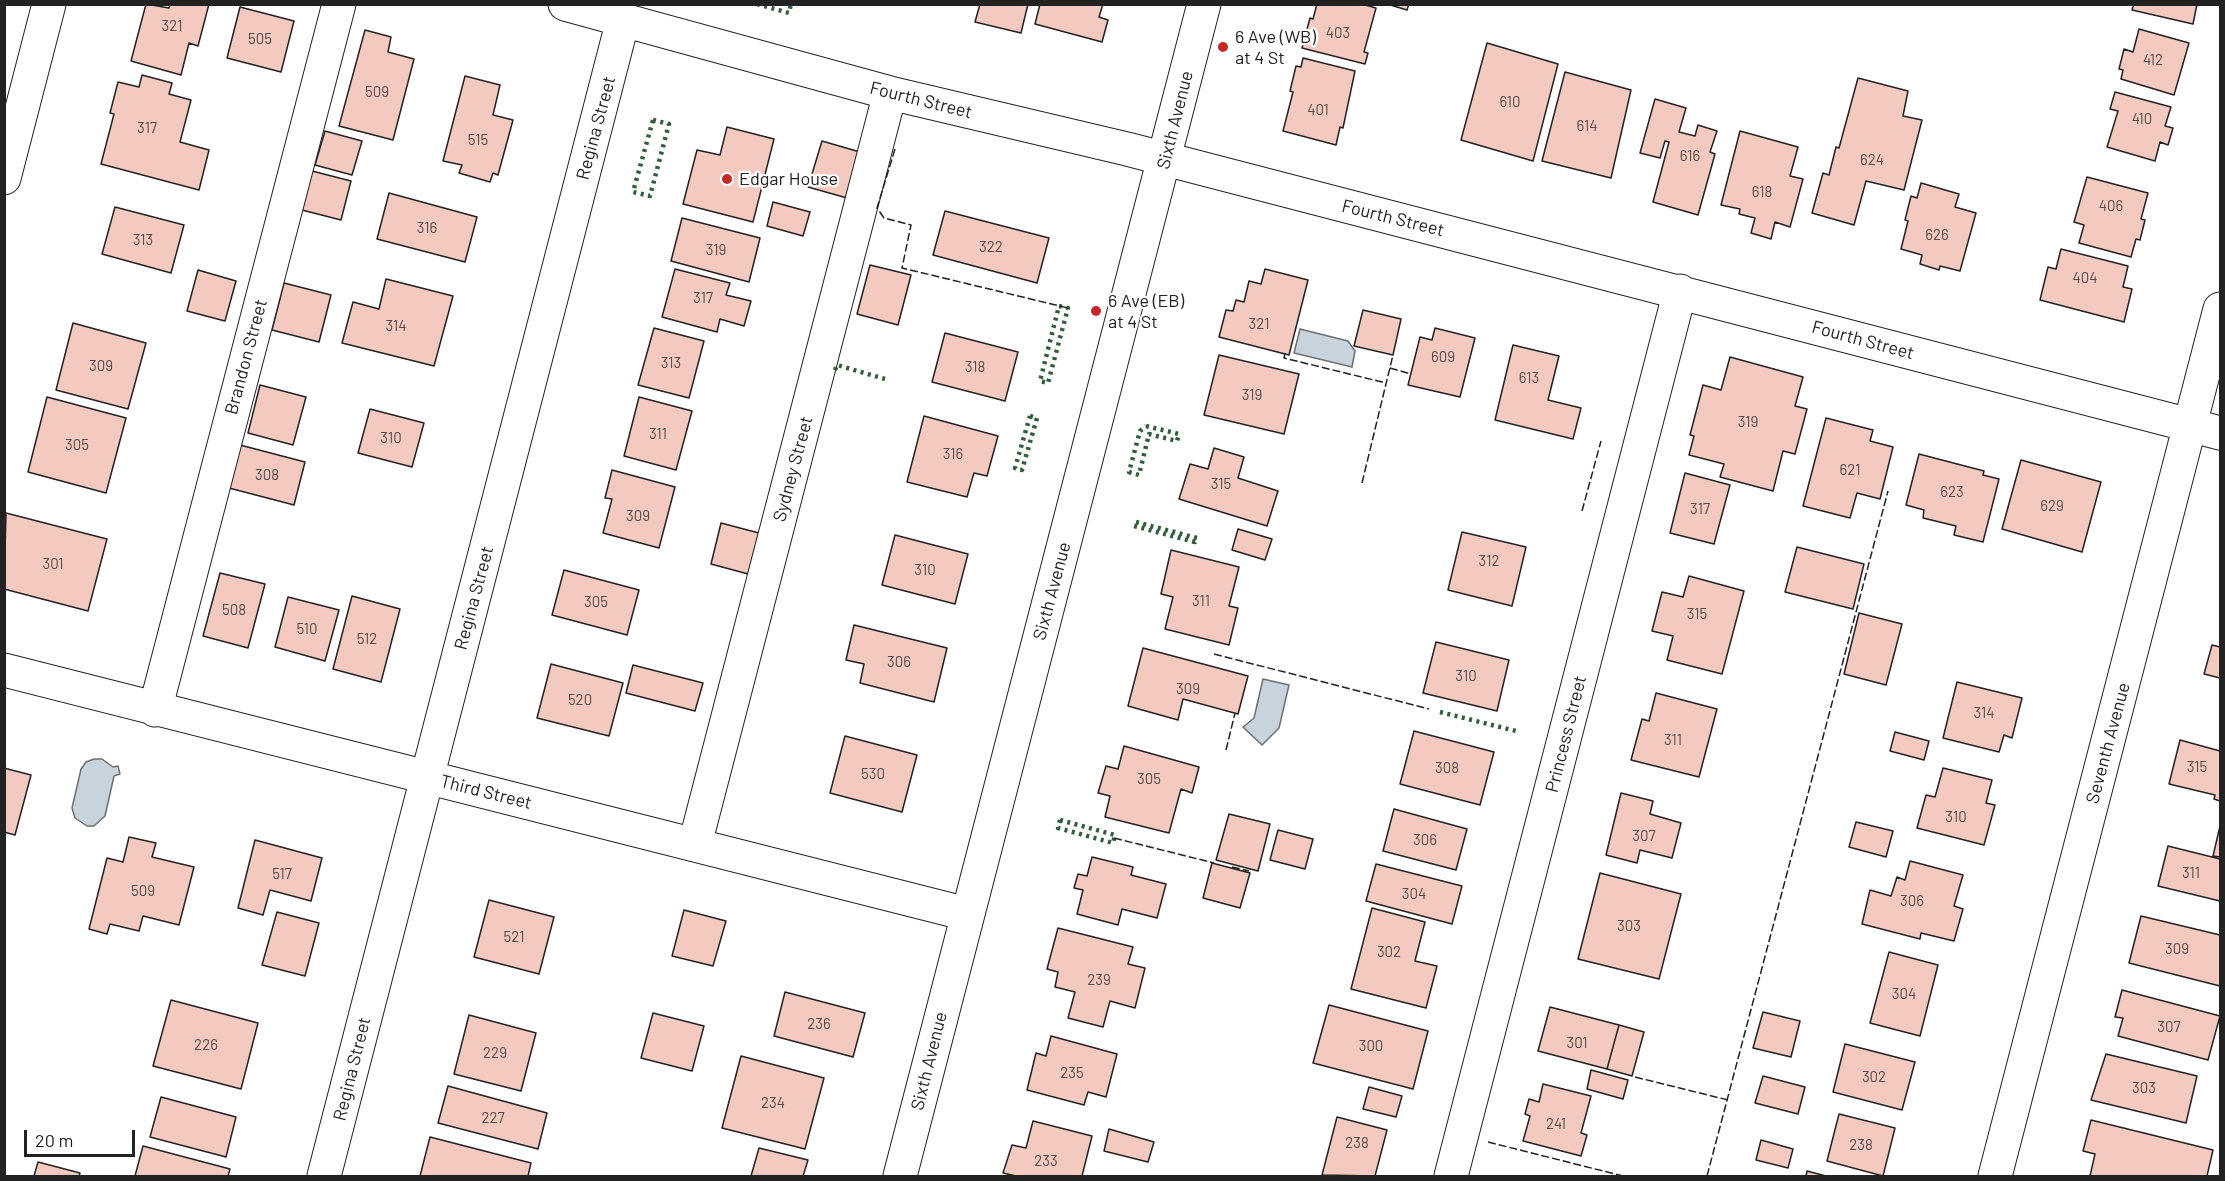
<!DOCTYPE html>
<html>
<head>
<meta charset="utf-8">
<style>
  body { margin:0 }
  #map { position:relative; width:2225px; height:1181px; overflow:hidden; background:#fff; font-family:Barlow,sans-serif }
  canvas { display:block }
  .frame { position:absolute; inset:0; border:6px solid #222; pointer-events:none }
  .scale { position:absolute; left:24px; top:1130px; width:111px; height:27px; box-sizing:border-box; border:3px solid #222; border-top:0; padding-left:8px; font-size:18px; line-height:21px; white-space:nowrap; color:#222; -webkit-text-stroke:4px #fff; paint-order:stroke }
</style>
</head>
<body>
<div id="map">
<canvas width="2225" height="1181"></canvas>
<div class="frame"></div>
<div class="scale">20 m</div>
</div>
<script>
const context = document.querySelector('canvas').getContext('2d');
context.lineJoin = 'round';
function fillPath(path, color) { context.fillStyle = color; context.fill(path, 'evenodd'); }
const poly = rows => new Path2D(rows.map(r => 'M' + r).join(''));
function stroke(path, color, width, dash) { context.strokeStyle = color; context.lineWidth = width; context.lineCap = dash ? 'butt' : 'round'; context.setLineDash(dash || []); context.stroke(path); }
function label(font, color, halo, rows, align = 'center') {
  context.font = font + ' Barlow,sans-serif'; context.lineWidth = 4.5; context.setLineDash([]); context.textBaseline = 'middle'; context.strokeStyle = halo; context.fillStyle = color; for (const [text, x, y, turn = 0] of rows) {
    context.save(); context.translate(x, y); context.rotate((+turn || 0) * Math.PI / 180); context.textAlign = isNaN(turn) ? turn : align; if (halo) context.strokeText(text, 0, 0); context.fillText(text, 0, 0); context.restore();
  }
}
const water = poly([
  [1300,329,1348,341,1355,351,1352,367,1294,353,1300,329],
  [1263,679,1289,685,1279,728,1262,745,1243,727,1254,718,1263,679],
  [94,759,102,759,113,767,118,766,120,774,114,776,105,816,94,826,87,826,75,818,72,808,81,769,86,762,94,759]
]);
fillPath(water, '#c7d3dd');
stroke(water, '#6f6f6f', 1.5);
const building = poly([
  [146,4,169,8,170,4,209,4,198,46,189,43,181,75,131,61,146,4],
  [980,4,1028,4,1021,33,975,22,980,4],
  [1040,4,1103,4,1099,17,1108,20,1102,42,1035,24,1040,4],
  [1317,4,1362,4,1376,8,1364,52,1368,53,1365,64,1302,48,1310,18,1313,19,1317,4],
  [1387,4,1409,4,1407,10,1387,4],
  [2134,4,2197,4,2193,24,2132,10,2134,4],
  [240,7,294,21,281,72,227,58,240,7],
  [2139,29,2189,43,2174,95,2121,79,2123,70,2119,69,2124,49,2133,52,2139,29],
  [365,30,391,37,388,52,414,59,393,140,339,126,365,30],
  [1487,43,1558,64,1533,161,1461,140,1487,43],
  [1303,58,1355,71,1343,128,1340,127,1336,145,1283,131,1293,92,1290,91,1296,66,1301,67,1303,58],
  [1565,72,1631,90,1611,178,1542,161,1565,72],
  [142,75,172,83,169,94,191,100,180,142,209,150,199,190,101,164,114,114,110,113,118,82,139,87,142,75],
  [465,76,500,85,493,115,513,120,498,175,493,173,490,182,459,173,462,165,443,161,465,76],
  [1858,78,1908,91,1903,116,1922,120,1904,190,1866,181,1854,225,1812,213,1823,173,1829,175,1836,147,1839,148,1858,78],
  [2115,92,2171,107,2165,126,2173,128,2168,145,2160,142,2155,161,2107,147,2118,111,2110,109,2115,92],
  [1655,99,1686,108,1679,132,1695,136,1698,125,1717,131,1710,152,1715,154,1698,215,1653,202,1669,142,1665,141,1660,158,1640,153,1655,99],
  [727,127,774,139,753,222,683,204,697,150,720,155,727,127],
  [325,131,362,141,352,175,315,165,325,131],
  [1740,131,1798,147,1790,176,1803,179,1790,227,1775,222,1771,239,1751,233,1755,218,1739,214,1740,209,1721,205,1740,131],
  [822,141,860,152,847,198,808,187,822,141],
  [312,171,351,181,341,220,302,210,312,171],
  [2087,177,2148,193,2141,219,2145,220,2140,240,2136,239,2131,257,2079,243,2084,225,2074,222,2087,177],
  [1921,183,1959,194,1955,207,1976,213,1960,271,1940,266,1939,270,1920,264,1922,255,1901,249,1908,221,1905,220,1911,196,1917,198,1921,183],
  [389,193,477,217,465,262,377,239,389,193],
  [773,202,810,212,803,236,767,226,773,202],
  [115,207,184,225,171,273,102,254,115,207],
  [945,211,1049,238,1037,283,933,255,945,211],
  [682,218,760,238,749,282,671,261,682,218],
  [2061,249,2128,266,2123,287,2132,289,2124,322,2040,300,2048,267,2056,269,2061,249],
  [870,265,911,275,898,325,857,314,870,265],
  [675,269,730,283,726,295,751,301,744,326,720,319,717,332,662,317,675,269],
  [1265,269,1308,280,1289,355,1219,337,1226,310,1233,311,1236,300,1244,302,1249,281,1261,284,1265,269],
  [198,270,236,281,225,321,187,311,198,270],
  [386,279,453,296,434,366,342,343,353,302,379,309,386,279],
  [284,283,331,295,319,342,272,330,284,283],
  [1363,310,1401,319,1393,355,1354,346,1363,310],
  [73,323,146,343,128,409,56,390,73,323],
  [654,328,704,341,689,398,638,385,654,328],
  [1435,328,1475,338,1460,397,1408,385,1420,337,1432,340,1435,328],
  [945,333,1018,352,1005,401,932,382,945,333],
  [1513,345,1559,356,1548,400,1581,408,1573,439,1495,420,1513,345],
  [1219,355,1299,374,1284,434,1204,415,1219,355],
  [1730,357,1803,377,1795,406,1807,409,1795,454,1783,451,1773,491,1720,477,1724,464,1689,455,1694,436,1690,435,1703,385,1721,390,1730,357],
  [260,385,306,397,293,445,248,433,260,385],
  [47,397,126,418,106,493,28,472,47,397],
  [639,397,692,411,676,470,624,456,639,397],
  [370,409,424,423,412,467,358,453,370,409],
  [924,416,998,436,987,476,974,473,967,497,907,482,924,416],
  [1826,418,1873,430,1870,441,1893,447,1880,499,1857,493,1850,518,1803,506,1826,418],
  [240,445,305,462,294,505,229,488,240,445],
  [1214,448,1244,457,1238,478,1278,491,1267,526,1179,499,1190,464,1208,469,1214,448],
  [1919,454,1984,471,1983,475,1999,479,1983,542,1954,535,1956,526,1923,518,1924,510,1906,505,1919,454],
  [2021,460,2101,482,2082,552,2002,529,2021,460],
  [612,470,675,487,659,548,603,533,612,499,605,498,612,470],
  [1685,473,1730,485,1714,544,1670,533,1685,473],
  [6,513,107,539,88,611,4,589,6,513],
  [721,523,759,533,748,574,711,564,721,523],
  [1238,529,1272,539,1265,560,1232,550,1238,529],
  [1462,532,1526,547,1512,606,1448,590,1462,532],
  [895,535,968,554,955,604,882,585,895,535],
  [1797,547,1864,564,1853,609,1785,592,1797,547],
  [1171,550,1239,567,1229,606,1238,608,1229,645,1165,629,1173,597,1161,594,1171,550],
  [564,570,639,590,627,635,552,615,564,570],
  [220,573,265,584,248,648,203,636,220,573],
  [1689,576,1744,591,1722,674,1667,660,1673,636,1652,631,1662,592,1683,597,1689,576],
  [352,596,400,609,381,682,333,669,352,596],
  [288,597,339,610,325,661,275,647,288,597],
  [1859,613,1902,624,1886,685,1844,674,1859,613],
  [854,625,947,648,934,702,860,683,864,664,846,660,854,625],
  [1436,642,1509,660,1497,711,1423,693,1436,642],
  [2212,645,2220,647,2220,678,2204,674,2212,645],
  [1143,648,1248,676,1238,714,1183,699,1178,720,1128,706,1143,648],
  [551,664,623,683,609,736,537,718,551,664],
  [633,665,703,683,695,711,626,693,633,665],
  [1957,682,2022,698,2012,738,2004,735,1999,752,1943,738,1957,682],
  [1656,693,1717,709,1699,777,1631,760,1642,719,1649,721,1656,693],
  [1414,731,1494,752,1480,805,1400,784,1414,731],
  [1895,732,1929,741,1924,760,1890,751,1895,732],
  [845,736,917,755,902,812,830,793,845,736],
  [2180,740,2220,751,2220,801,2214,799,2215,795,2169,784,2180,740],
  [1124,746,1199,767,1192,793,1181,789,1169,833,1105,817,1110,796,1098,793,1106,766,1118,769,1124,746],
  [4,768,31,775,15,835,4,832,4,768],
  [1943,768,1992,780,1986,803,1995,805,1984,845,1917,828,1926,795,1935,797,1943,768],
  [1621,793,1653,801,1650,814,1681,823,1672,858,1640,850,1637,863,1606,855,1621,793],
  [1394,809,1467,829,1456,870,1383,851,1394,809],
  [1229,814,1270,824,1258,871,1216,860,1229,814],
  [1856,822,1893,831,1886,857,1849,847,1856,822],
  [2220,826,2220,857,2213,856,2220,826],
  [1278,830,1313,839,1305,869,1270,860,1278,830],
  [129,837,156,843,152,857,194,867,179,925,143,916,139,931,110,924,107,934,89,929,107,858,123,862,129,837],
  [255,840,322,858,311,901,270,890,263,915,238,908,255,840],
  [2168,846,2220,859,2220,901,2158,886,2168,846],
  [1092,857,1133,867,1131,875,1166,884,1157,918,1122,909,1118,925,1077,914,1083,890,1074,888,1078,874,1087,876,1092,857],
  [1910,861,1963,875,1954,906,1963,909,1954,941,1921,933,1920,939,1862,924,1870,890,1891,896,1897,877,1905,880,1910,861],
  [1212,863,1250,873,1240,908,1203,898,1212,863],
  [1376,864,1462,886,1452,924,1366,901,1376,864],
  [1600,873,1681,894,1659,979,1578,959,1600,873],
  [489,900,554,917,539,974,474,957,489,900],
  [1372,908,1425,922,1415,961,1437,966,1426,1008,1351,989,1372,908],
  [684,910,726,921,713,966,672,956,684,910],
  [277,912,319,923,305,976,262,965,277,912],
  [2141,916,2220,935,2220,986,2129,963,2141,916],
  [1058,928,1133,947,1128,964,1145,968,1135,1008,1110,1001,1103,1027,1068,1018,1075,992,1055,987,1058,972,1047,969,1058,928],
  [1889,952,1938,965,1920,1036,1870,1023,1889,952],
  [2122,990,2220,1016,2208,1060,2118,1036,2123,1018,2115,1017,2122,990],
  [785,992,865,1013,853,1057,774,1036,785,992],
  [171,1000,258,1023,241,1089,153,1066,171,1000],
  [1329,1005,1428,1031,1413,1089,1313,1063,1329,1005],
  [1550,1007,1619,1025,1607,1069,1538,1051,1550,1007],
  [1763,1012,1800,1021,1791,1057,1753,1048,1763,1012],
  [653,1013,704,1026,692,1071,641,1058,653,1013],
  [469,1015,536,1033,521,1091,454,1074,469,1015],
  [1619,1025,1644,1032,1632,1076,1607,1069,1619,1025],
  [1051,1036,1117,1054,1106,1097,1088,1092,1084,1105,1027,1090,1036,1053,1046,1056,1051,1036],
  [1845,1044,1915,1062,1902,1110,1833,1092,1845,1044],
  [2106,1054,2197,1076,2186,1123,2091,1100,2106,1054],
  [741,1056,824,1078,805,1149,722,1128,741,1056],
  [1591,1070,1628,1080,1623,1099,1587,1089,1591,1070],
  [1763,1076,1805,1087,1798,1114,1755,1103,1763,1076],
  [1543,1084,1591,1096,1581,1133,1587,1135,1581,1156,1523,1141,1530,1116,1525,1114,1529,1099,1539,1102,1543,1084],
  [448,1086,547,1113,538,1149,438,1123,448,1086],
  [1369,1087,1402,1096,1396,1117,1363,1109,1369,1087],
  [161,1097,236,1117,226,1157,150,1137,161,1097],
  [1839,1114,1895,1128,1883,1176,1827,1161,1839,1114],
  [1337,1117,1387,1130,1375,1176,1322,1175,1337,1117],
  [2091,1120,2213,1150,2207,1176,2090,1176,2095,1154,2083,1151,2091,1120],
  [1033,1121,1092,1136,1082,1176,1016,1176,1003,1173,1012,1145,1026,1148,1033,1121],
  [1109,1129,1154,1142,1148,1162,1104,1151,1109,1129],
  [430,1137,531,1163,528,1176,420,1176,430,1137],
  [1761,1140,1793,1149,1788,1168,1756,1160,1761,1140],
  [143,1146,230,1169,228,1176,135,1176,143,1146],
  [759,1148,808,1160,803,1176,751,1176,759,1148],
  [38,1162,80,1173,79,1176,34,1176,38,1162],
  [1807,1171,1826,1176,1806,1176,1807,1171]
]);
fillPath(building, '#f3c9c0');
stroke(building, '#222', 1.5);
const street = poly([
  [565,4,890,93,1127,149,2220,433],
  [4,178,49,4],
  [4,670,967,914],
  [155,710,339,4],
  [695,844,890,93],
  [324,1176,623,20],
  [1451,1176,1680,291],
  [1995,1176,2220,309]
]);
const secondary = poly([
  [900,1176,1204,4]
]);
stroke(street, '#222', 35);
stroke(secondary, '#222', 35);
stroke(street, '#fff', 33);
stroke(secondary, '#fff', 33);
stroke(poly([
  [757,4,789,13,791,4],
  [653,120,669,124,650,196,633,192,653,120],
  [1059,306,1068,308,1048,383,1040,381,1059,306],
  [835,370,837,365,885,379],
  [1030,416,1037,418,1022,470,1015,468,1030,416],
  [1146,426,1179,434,1177,441,1149,434,1139,475,1129,472,1140,431,1146,426],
  [1136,522,1197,538,1195,542,1134,526,1136,522],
  [1440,712,1520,732],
  [1060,820,1115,835,1113,843,1058,828,1060,820]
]), '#2f5e38', 4.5, [3, 4.5]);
stroke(poly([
  [895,149,877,208,884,218,911,225,902,268,1068,308],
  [1285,353,1284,358,1386,383],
  [1390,368,1411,374],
  [1362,483,1393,355],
  [1582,511,1601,441],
  [1214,654,1429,709],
  [1226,750,1235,713],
  [1114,838,1214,863],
  [1232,867,1249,871],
  [1635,1077,1728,1100],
  [1488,1142,1623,1176],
  [1707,1176,1888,491]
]), '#222', 1.5, [8, 3]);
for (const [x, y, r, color] of [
  [1223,47,6,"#c62828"],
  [727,179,6,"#c62828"],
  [1096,311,6,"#c62828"]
]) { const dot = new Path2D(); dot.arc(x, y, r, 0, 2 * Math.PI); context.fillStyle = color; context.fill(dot); stroke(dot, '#fff', 2); }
label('15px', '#564c4a', null, [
  ["321",172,26],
  ["403",1338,33],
  ["505",260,39],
  ["412",2153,60],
  ["509",377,92],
  ["610",1510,102],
  ["401",1318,110],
  ["410",2142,119],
  ["614",1587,126],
  ["317",147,128],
  ["515",478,140],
  ["616",1690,156],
  ["624",1872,160],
  ["618",1762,192],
  ["406",2111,206],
  ["316",427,228],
  ["626",1937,235],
  ["313",143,240],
  ["322",991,247],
  ["319",716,250],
  ["404",2085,278],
  ["317",703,298],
  ["321",1259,324],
  ["314",396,326],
  ["609",1443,357],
  ["313",671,363],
  ["309",101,366],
  ["318",975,367],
  ["613",1529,378],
  ["319",1252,395],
  ["319",1748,422],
  ["311",658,434],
  ["310",391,438],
  ["305",77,445],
  ["316",953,454],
  ["621",1850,470],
  ["308",267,475],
  ["315",1221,484],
  ["623",1952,492],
  ["629",2052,506],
  ["317",1700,509],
  ["309",638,516],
  ["312",1489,561],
  ["301",53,564],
  ["310",925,570],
  ["311",1201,601],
  ["305",596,602],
  ["508",234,610],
  ["315",1697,614],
  ["510",307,629],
  ["512",367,639],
  ["306",899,662],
  ["310",1466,676],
  ["309",1188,689],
  ["520",580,700],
  ["314",1984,713],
  ["311",1673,740],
  ["315",2197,767],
  ["308",1447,768],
  ["530",873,774],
  ["305",1149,779],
  ["310",1956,817],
  ["307",1644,836],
  ["306",1425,840],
  ["311",2191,873],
  ["517",282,874],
  ["509",143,891],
  ["304",1414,894],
  ["306",1912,901],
  ["303",1629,926],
  ["521",514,937],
  ["309",2177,949],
  ["302",1389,952],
  ["239",1099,980],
  ["304",1904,994],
  ["236",819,1024],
  ["307",2169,1027],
  ["301",1577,1043],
  ["226",206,1045],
  ["300",1371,1046],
  ["229",495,1053],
  ["235",1072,1073],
  ["302",1874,1077],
  ["303",2144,1088],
  ["234",773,1103],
  ["227",493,1118],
  ["241",1556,1124],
  ["238",1357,1143],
  ["238",1861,1145],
  ["233",1046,1161]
]);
label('18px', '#222', '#fff', [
  ["6 Ave (WB)",1235,37],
  ["at 4 St",1235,58],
  ["Edgar House",739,179],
  ["6 Ave (EB)",1108,301],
  ["at 4 St",1108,322]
], 'left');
label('18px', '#222', '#fff', [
  ["Fourth Street",921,100,14],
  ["Sixth Avenue",1175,120,-76],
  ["Regina Street",596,128,-75],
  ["Fourth Street",1393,218,14],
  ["Fourth Street",1863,340,15],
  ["Brandon Street",246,357,-75],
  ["Sydney Street",793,469,-75],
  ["Sixth Avenue",1052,591,-75],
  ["Regina Street",474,598,-75],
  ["Princess Street",1566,734,-76],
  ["Seventh Avenue",2108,743,-75],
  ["Third Street",486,792,14],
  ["Sixth Avenue",929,1061,-76],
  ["Regina Street",352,1069,-76]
]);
</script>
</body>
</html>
